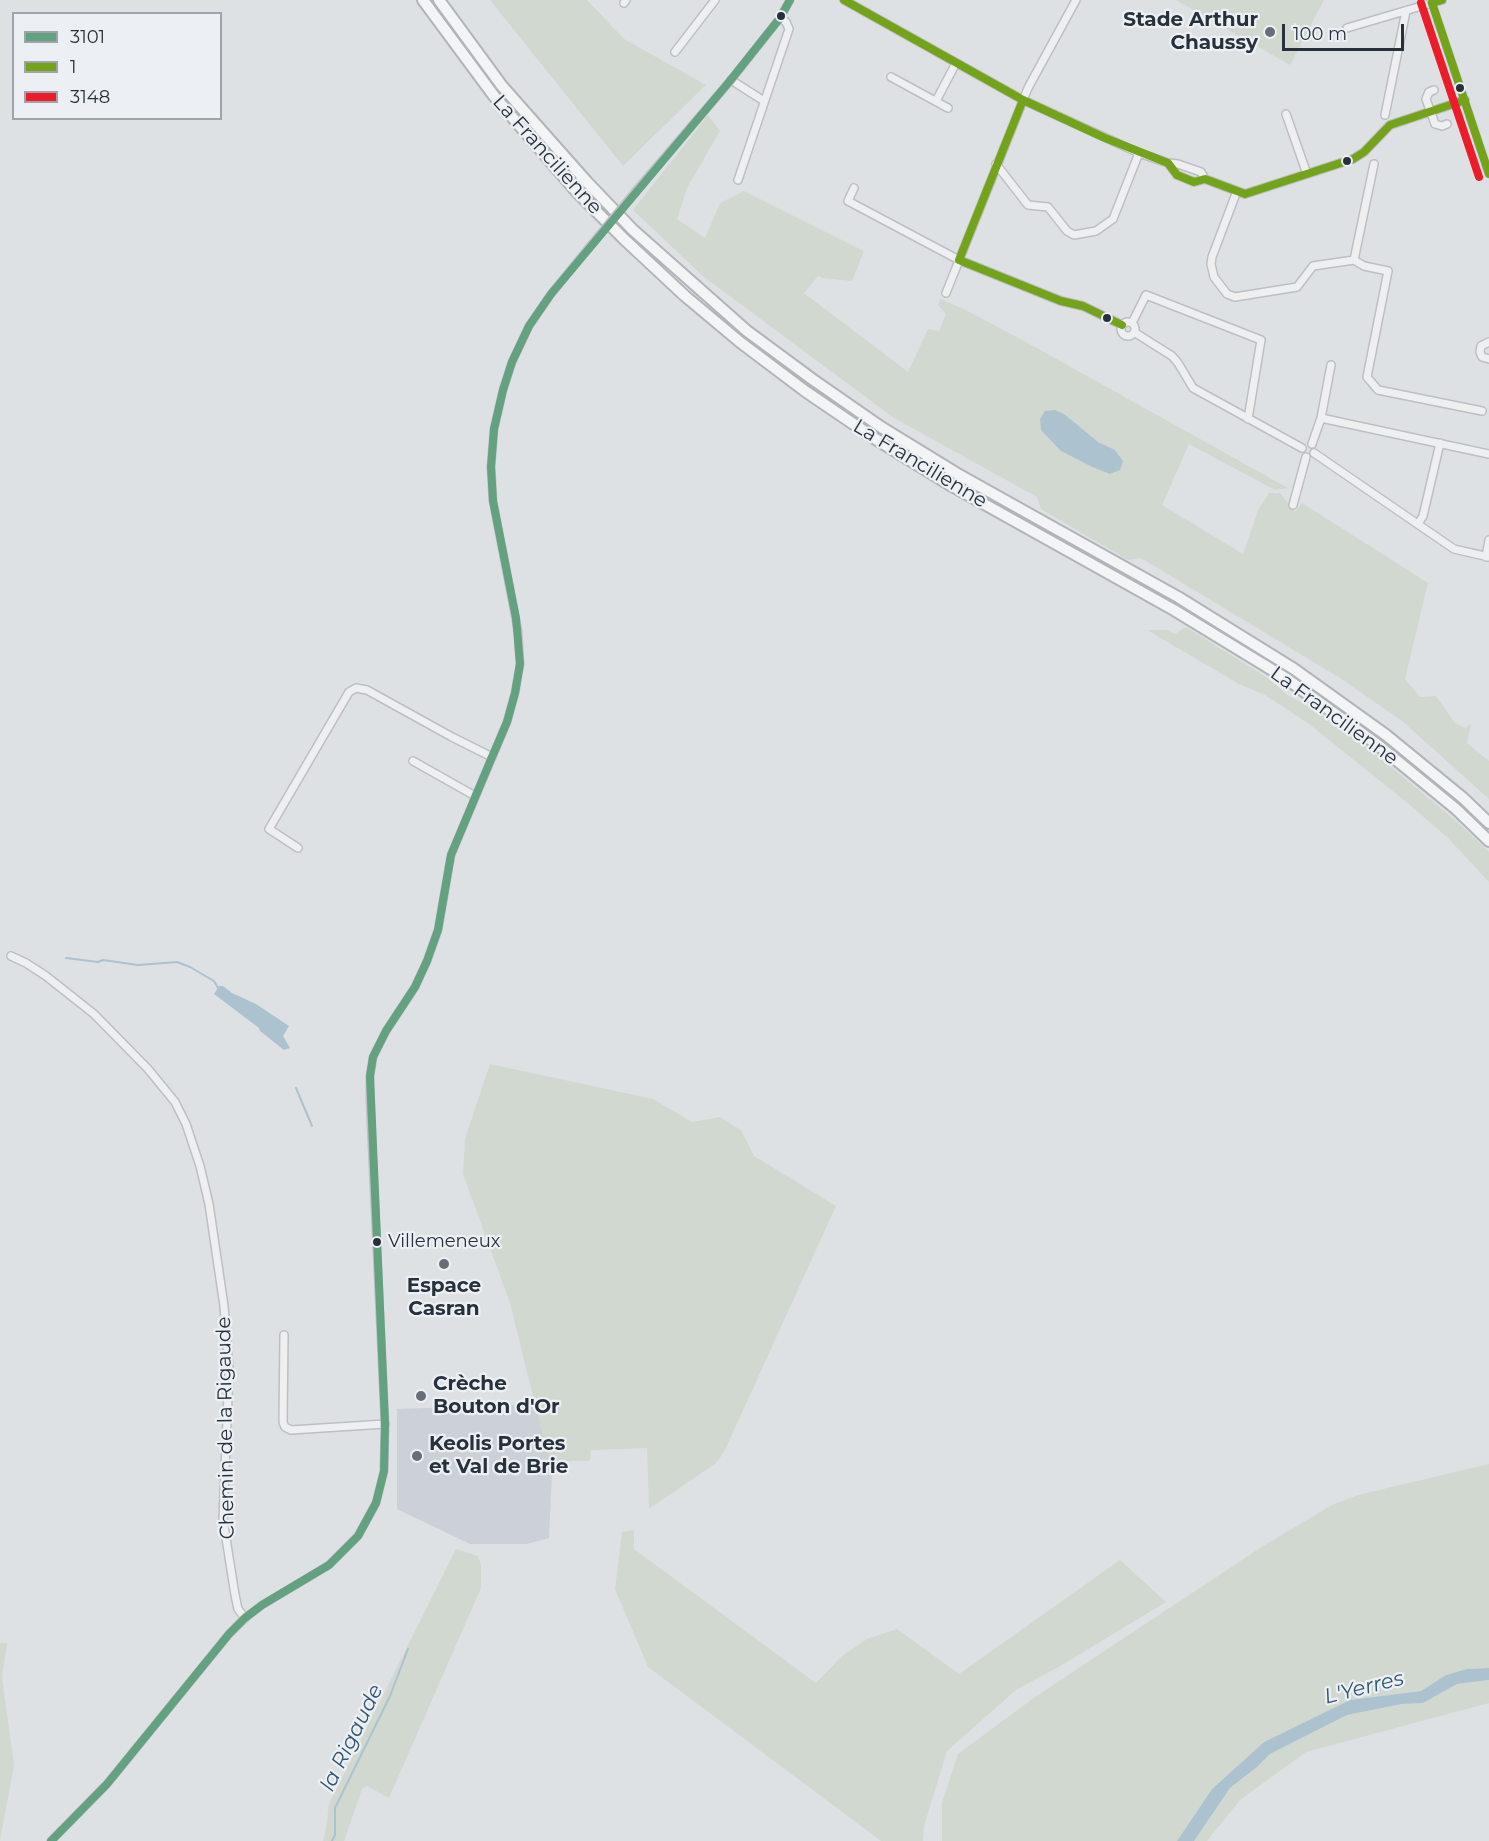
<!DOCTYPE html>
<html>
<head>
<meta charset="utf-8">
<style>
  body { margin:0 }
  #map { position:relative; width:1489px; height:1841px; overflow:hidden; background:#dee1e4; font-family:Montserrat,sans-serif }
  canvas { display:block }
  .legend { position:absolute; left:12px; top:12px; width:210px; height:108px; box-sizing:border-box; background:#ecf0f4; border:2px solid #9da4aa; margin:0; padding:8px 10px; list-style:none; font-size:18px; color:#26313c }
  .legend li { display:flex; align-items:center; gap:12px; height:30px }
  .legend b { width:30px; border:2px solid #9da4aa }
  .scale { position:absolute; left:1282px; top:24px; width:122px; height:27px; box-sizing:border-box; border:3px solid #26313c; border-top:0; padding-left:8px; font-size:18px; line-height:21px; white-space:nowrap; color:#26313c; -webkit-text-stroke:4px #ecf0f4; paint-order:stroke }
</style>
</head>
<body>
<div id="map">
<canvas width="1489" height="1841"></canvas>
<ul class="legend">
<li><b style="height:8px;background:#64a180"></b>3101</li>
<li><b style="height:8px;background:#73a21b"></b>1</li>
<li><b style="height:8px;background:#ed1c2a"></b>3148</li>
</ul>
<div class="scale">100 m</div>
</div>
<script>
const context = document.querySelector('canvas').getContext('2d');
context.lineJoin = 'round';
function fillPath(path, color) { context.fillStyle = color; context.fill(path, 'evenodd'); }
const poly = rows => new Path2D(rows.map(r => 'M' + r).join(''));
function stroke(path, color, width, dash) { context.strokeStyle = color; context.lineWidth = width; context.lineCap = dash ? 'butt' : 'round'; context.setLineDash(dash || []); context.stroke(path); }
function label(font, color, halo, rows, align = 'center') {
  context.font = font + ' Montserrat,sans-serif'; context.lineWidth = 4.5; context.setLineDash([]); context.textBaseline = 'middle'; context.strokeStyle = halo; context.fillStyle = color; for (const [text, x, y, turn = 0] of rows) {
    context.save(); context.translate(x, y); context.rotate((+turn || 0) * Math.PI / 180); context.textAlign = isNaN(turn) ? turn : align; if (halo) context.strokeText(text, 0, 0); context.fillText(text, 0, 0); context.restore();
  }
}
fillPath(poly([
  [532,1404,539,1411,553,1451,549,1538,527,1544,470,1544,397,1509,397,1409]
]), '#ccd1d7');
fillPath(poly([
  [490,0,587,0,624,39,706,85,623,166],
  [1176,0,1324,0,1290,65],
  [708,115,720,131,687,188,677,219,705,238,720,203,744,191,864,251,852,281,822,278,818,276,804,293,908,372,928,329,939,331,946,314,938,305,940,299,964,309,1035,347,1288,488,1275,490,1189,444,1162,505,1243,554,1259,508,1269,493,1280,493,1295,512,1302,503,1428,583,1405,679,1420,697,1436,696,1455,723,1465,728,1471,724,1467,743,1489,761,1489,799,1402,721,1340,678,1141,558,1128,560,1041,509,1037,497,894,418,704,277,633,210],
  [1083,431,1098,442,1115,450,1123,461,1119,470,1110,474,1092,467,1061,451],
  [1186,627,1269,679,1286,694,1319,713,1373,752,1456,821,1489,852,1489,882,1447,837,1405,801,1309,724,1265,695,1239,684,1147,630,1167,630,1175,634],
  [490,1064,653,1099,692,1122,720,1117,741,1130,754,1156,836,1206,724,1452,716,1463,649,1509,647,1448,591,1450,590,1461,549,1461,510,1303,463,1174,465,1139],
  [1489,1464,1489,1668,1467,1669,1446,1675,1421,1691,1350,1700,1264,1742,1212,1789,1177,1841,942,1841,942,1803,958,1754,1035,1697,1260,1548,1332,1505,1358,1495],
  [634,1530,634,1549,816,1683,842,1656,867,1639,897,1629,959,1674,1120,1560,1166,1602,1062,1665,1016,1690,947,1751,924,1826,923,1841,881,1841,648,1667,615,1589,622,1532],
  [456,1549,478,1556,481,1565,481,1588,389,1798,367,1786,362,1789,344,1841,323,1841,326,1829,329,1804],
  [0,1643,7,1643,2,1677,14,1765,0,1841],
  [1489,1680,1489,1703,1306,1752,1240,1800,1207,1841,1194,1841,1230,1788,1257,1767,1270,1754,1347,1715,1402,1704,1423,1703,1457,1684]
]), '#d0d8cf');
fillPath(poly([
  [1055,410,1064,414,1098,442,1115,450,1123,461,1120,470,1110,474,1092,467,1061,451,1041,430,1040,419,1045,411],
  [219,986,223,986,232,993,256,1004,289,1026,283,1036,290,1048,284,1050,260,1031,259,1028,214,994],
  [1489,1668,1489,1680,1457,1684,1423,1703,1402,1704,1347,1715,1270,1754,1257,1767,1230,1788,1194,1841,1177,1841,1212,1789,1264,1742,1350,1700,1421,1691,1446,1675,1467,1669]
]), '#acc2cf');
stroke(poly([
  [66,958,98,962,103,960,138,965,177,962,190,967,214,981,218,988],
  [296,1088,312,1126],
  [332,1841,335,1835,335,1808,390,1696,408,1649]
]), '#acc2cf', 2);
const minor = poly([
  [844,0,1023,100,1139,153,1168,163,1178,164,1201,172,1205,179,1245,194,1353,159,1364,152,1390,125,1465,100],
  [624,3,626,0],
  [1347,28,1442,0],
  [675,52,715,0],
  [891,77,948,108],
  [731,80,764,101],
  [1434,90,1429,92,1426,99,1435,124,1442,126,1447,124],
  [936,101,956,63],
  [1286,114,1307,174],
  [1385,115,1406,11],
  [1168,163,1177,175,1194,182,1205,179],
  [996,164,1028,205,1048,207,1067,231,1074,235,1096,231,1113,219,1139,153],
  [738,180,789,29,786,22,780,18],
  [854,188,848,201,959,260,1061,301,1083,306,1122,325],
  [1237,191,1212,257,1211,264,1214,277,1227,294,1235,297,1297,287,1313,266,1354,260],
  [1354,260,1364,266,1388,271,1367,377,1378,390,1482,411],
  [1354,260,1374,164],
  [946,293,1028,88,1076,0],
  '1121 329a7 7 0 1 1 14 0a7 7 0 1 1-14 0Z',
  [1132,323,1146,295,1261,340,1248,419],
  [1134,332,1172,356,1178,363,1193,388,1302,448],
  [1489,342,1481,346,1480,352,1482,357,1489,359],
  [1321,418,1489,454],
  [1312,444,1321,418,1331,365],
  [1314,453,1454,549,1489,557],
  [1293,505,1306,457],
  [1418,524,1423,516,1440,443],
  [1486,557,1489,540],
  [413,761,475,796],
  [298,848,269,829,349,692,356,688,367,690,452,737,492,757],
  [11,956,26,963,46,976,94,1014,148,1069,175,1102,186,1124,200,1166,209,1204,224,1306,229,1371,223,1519,235,1595,238,1609,245,1618],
  [284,1335,283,1422,285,1427,291,1430,385,1424]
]);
const trunk = poly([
  [423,0,494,96,576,191,625,240,685,296,740,342,805,391,874,438,952,486,1174,610,1287,679,1378,745,1456,809,1489,841],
  [439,0,502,86,587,182,633,230,747,331,812,379,881,427,956,473,1178,597,1294,669,1386,735,1463,798,1489,823]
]);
stroke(minor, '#bdbfc2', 10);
stroke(trunk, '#b1b5b9', 14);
stroke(minor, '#eeeff1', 7);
stroke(poly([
  [1431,0,1489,174],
  [635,192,731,80,780,18,790,0],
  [51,1841,107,1784,229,1634,245,1618,262,1605,329,1565,358,1536,376,1503,384,1471,385,1424,370,1101,370,1076,373,1057,386,1031,415,987,427,961,438,930,451,855,507,722,515,693,520,664,518,631,493,501,491,467,494,429,503,390,512,362,529,326,551,294,591,245]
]), '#bcc1c4', 9);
stroke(trunk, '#f2f4f5', 10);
stroke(poly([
  [591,245,635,192]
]), '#bcc1c4', 9);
stroke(poly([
  [493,755,507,722,515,693,520,664,516,618,493,501,491,467,494,429,503,390,512,362,529,326,551,294,729,82,780,18,790,0],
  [51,1841,107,1784,229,1634,245,1618,262,1605,329,1565,358,1536,376,1503,384,1471,385,1424,370,1076,373,1057,386,1031,415,987,427,961,438,930,451,855,492,757]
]), '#64a180', 8);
stroke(poly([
  [844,0,1023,100,1105,138,1168,163,1177,175,1194,182,1205,179,1245,194,1353,159,1364,152,1390,125,1465,100],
  [1442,0,1432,3,1489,174],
  [1023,100,959,260,1061,301,1083,306,1122,325]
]), '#73a21b', 8);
stroke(poly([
  [1421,3,1479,177]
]), '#ed1c2a', 8);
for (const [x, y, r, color] of [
  [781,16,5,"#26313c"],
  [1270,32,6,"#666f77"],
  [1460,88,5,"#26313c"],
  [1347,161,5,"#26313c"],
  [1107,318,5,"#26313c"],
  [377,1242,5,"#26313c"],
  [444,1264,6,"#666f77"],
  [421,1396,6,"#666f77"],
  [417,1456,6,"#666f77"]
]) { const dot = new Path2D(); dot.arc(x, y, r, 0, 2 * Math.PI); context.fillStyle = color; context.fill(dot); stroke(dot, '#ecf0f4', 2); }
label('18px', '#26313c', '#ecf0f4', [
  ["Villemeneux",388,1242]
], 'left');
label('bold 20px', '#26313c', '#ecf0f4', [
  ["Stade Arthur",1258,20,"right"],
  ["Chaussy",1258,43,"right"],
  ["Espace",444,1286,"center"],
  ["Casran",444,1309,"center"],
  ["Crèche",433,1384],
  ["Bouton d'Or",433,1407],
  ["Keolis Portes",429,1444],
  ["et Val de Brie",429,1467]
], 'left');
label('20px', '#26313c', '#ecf0f4', [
  ["La Francilienne",547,155,48],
  ["La Francilienne",920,464,31],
  ["La Francilienne",1334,716,36],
  ["Chemin de la Rigaude",226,1428,-91]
]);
label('italic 21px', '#31566f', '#ecf0f4', [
  ["L'Yerres",1364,1688,-14],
  ["la Rigaude",352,1738,-64]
]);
</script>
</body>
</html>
